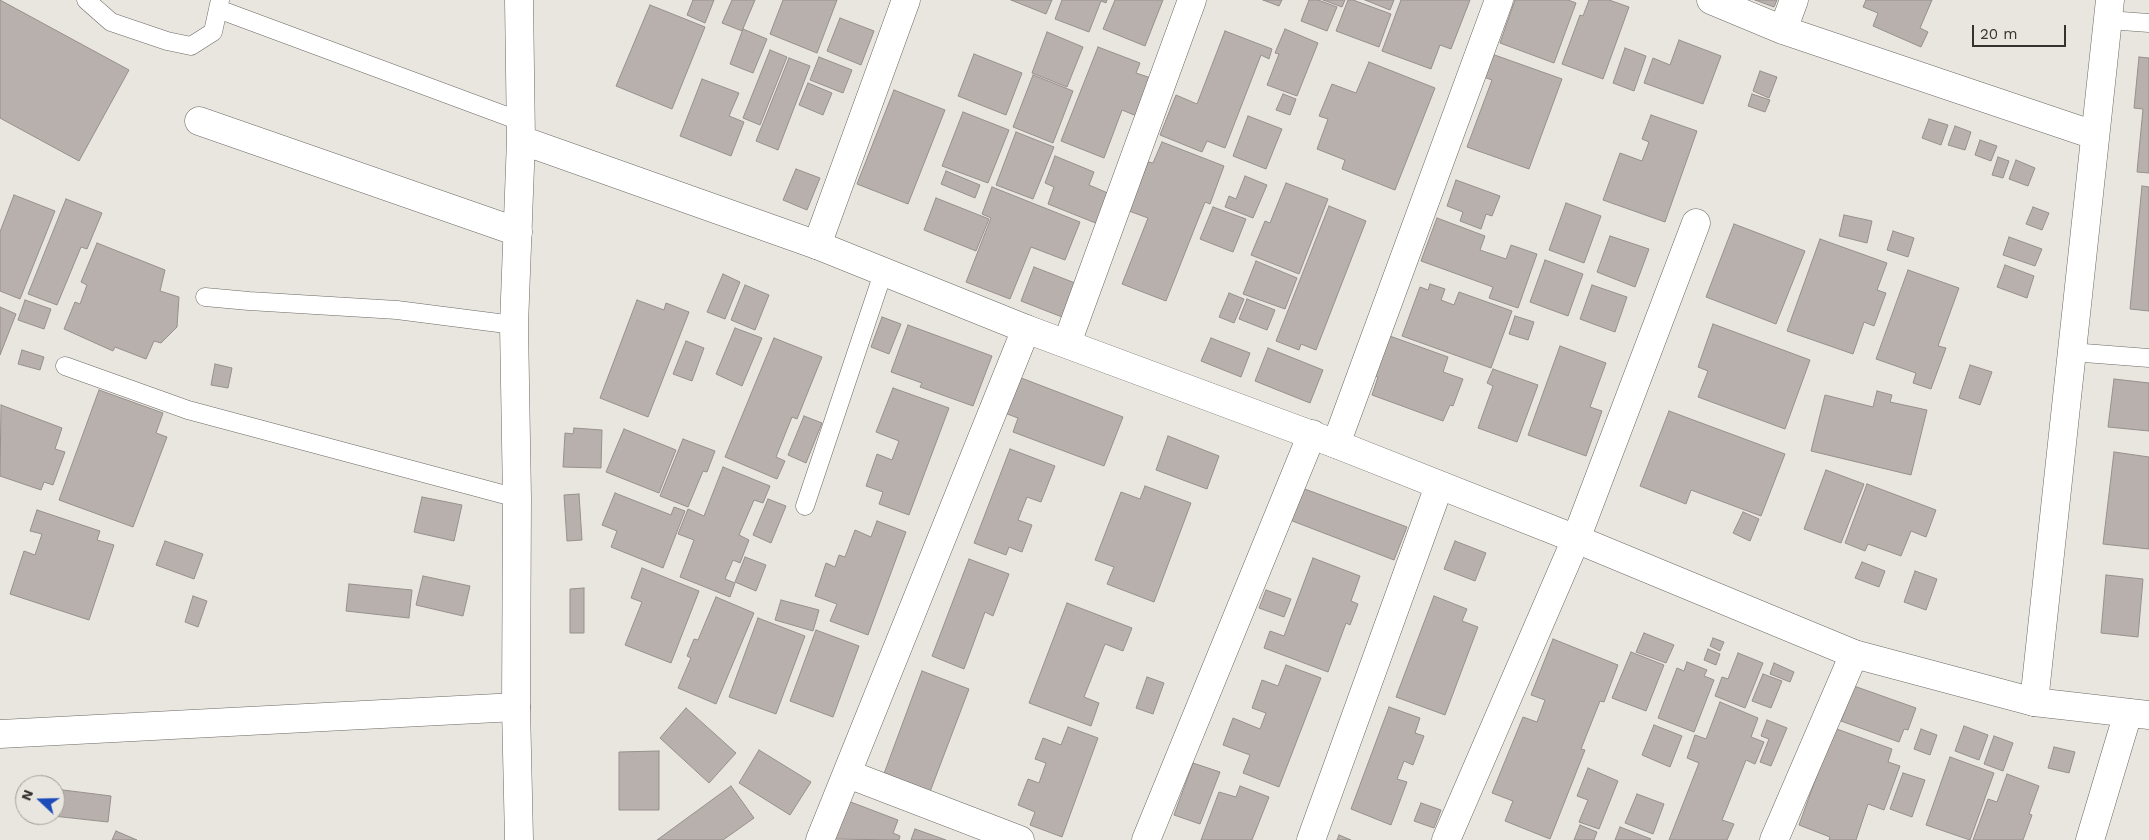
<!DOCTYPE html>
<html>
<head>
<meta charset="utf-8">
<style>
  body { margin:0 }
  #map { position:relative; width:2149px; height:840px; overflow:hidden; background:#e8e6df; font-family:"Work Sans",sans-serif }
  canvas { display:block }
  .north { position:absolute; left:15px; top:775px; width:50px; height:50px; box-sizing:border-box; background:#e8e6df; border:1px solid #a09e99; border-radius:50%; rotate:291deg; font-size:14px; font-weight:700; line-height:20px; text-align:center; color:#343330 }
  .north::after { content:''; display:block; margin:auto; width:18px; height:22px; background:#1d4cb9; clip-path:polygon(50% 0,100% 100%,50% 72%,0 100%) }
  .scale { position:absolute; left:1972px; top:25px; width:94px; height:22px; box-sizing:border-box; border:2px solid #343330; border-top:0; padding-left:6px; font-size:15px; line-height:18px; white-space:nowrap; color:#343330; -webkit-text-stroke:4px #e8e6df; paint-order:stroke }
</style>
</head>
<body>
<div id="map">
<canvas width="2149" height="840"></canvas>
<div class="north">N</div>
<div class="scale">20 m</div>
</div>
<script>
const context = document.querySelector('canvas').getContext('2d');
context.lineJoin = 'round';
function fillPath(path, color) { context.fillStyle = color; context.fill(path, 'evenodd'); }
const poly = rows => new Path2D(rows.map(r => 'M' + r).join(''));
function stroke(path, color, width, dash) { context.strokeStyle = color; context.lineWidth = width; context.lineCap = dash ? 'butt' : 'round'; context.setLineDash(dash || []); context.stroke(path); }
const building = poly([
  [0,0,129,70,79,161,0,118,0,0],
  [693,0,714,0,705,23,687,15,693,0],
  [732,0,755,0,742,31,722,23,732,0],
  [783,0,837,0,817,53,770,34,783,0],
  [1011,0,1052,0,1046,14,1011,0],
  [1062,0,1107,0,1106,3,1101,1,1089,32,1055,19,1062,0],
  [1115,0,1163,0,1145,46,1103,29,1115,0],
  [1263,0,1282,0,1279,6,1263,0],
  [1309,0,1318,0,1337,7,1327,31,1301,21,1309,0],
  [1323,0,1345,0,1342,7,1323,0],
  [1348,0,1353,0,1391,14,1379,47,1336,31,1348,0],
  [1365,0,1394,0,1390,10,1365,0],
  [1401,0,1470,0,1451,49,1440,45,1431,69,1382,51,1401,0],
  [1515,0,1568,0,1576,3,1554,63,1500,43,1515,0],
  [1589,0,1609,0,1629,7,1603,79,1562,64,1580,15,1583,16,1589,0],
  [1755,0,1777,0,1774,7,1755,0],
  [1866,0,1932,0,1920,28,1928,32,1921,47,1873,26,1878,13,1863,7,1866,0],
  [650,5,705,27,672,109,616,86,650,5],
  [840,18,874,31,861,65,827,51,840,18],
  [743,29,767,39,753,73,730,64,743,29],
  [1285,29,1318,43,1297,96,1267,85,1279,54,1275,53,1285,29],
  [1225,31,1272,49,1269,59,1261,55,1225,148,1207,141,1202,152,1160,135,1176,95,1197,104,1225,31],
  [1047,32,1083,47,1067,87,1032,73,1047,32],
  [1679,40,1721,56,1703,104,1644,83,1653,58,1670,65,1679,40],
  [1098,47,1140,63,1136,73,1154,79,1139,117,1122,110,1104,158,1061,141,1098,47],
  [1625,48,1646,56,1634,91,1613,83,1625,48],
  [770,50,787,57,760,125,743,118,770,50],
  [1489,53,1562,79,1529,169,1467,147,1492,80,1481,76,1489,53],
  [974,54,1022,73,1006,115,958,96,974,54],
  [819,57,852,70,843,93,810,80,819,57],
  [2139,57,2149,58,2149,173,2137,172,2143,109,2134,108,2139,57],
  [789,58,810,66,778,150,756,141,789,58],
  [1369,62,1435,88,1395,190,1342,169,1345,160,1317,149,1328,119,1319,116,1332,84,1356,93,1369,62],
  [1760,71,1777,77,1769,98,1753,91,1760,71],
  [1033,75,1073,91,1053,143,1013,127,1033,75],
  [702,79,739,93,729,116,744,122,731,156,680,136,702,79],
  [808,83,832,93,823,115,799,105,808,83],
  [894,90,945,110,908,204,857,184,894,90],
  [1283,94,1296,99,1290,115,1276,110,1283,94],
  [1752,94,1770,100,1765,112,1748,106,1752,94],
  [963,112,1009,130,988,183,942,166,963,112],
  [1651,115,1697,131,1665,222,1603,200,1620,153,1642,161,1649,142,1642,139,1651,115],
  [1248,116,1282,129,1266,169,1233,156,1248,116],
  [1929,119,1948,125,1941,145,1922,138,1929,119],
  [1955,126,1971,132,1965,150,1948,145,1955,126],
  [1016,132,1054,147,1033,199,996,185,1016,132],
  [1980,140,1997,146,1991,161,1975,155,1980,140],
  [1162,142,1224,166,1210,204,1205,202,1166,301,1122,284,1148,218,1129,211,1148,162,1153,163,1162,142],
  [1055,156,1094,172,1089,185,1110,194,1098,224,1048,204,1054,187,1045,183,1055,156],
  [1998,157,2009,161,2003,178,1992,175,1998,157],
  [2016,160,2035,168,2028,186,2009,179,2016,160],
  [796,169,820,178,807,210,783,200,796,169],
  [946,171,980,185,975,198,941,184,946,171],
  [1245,176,1267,185,1253,218,1225,207,1229,196,1236,199,1245,176],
  [1456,180,1500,196,1492,216,1486,214,1481,229,1460,221,1463,212,1447,206,1456,180],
  [1286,183,1328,199,1299,274,1251,255,1265,221,1270,223,1286,183],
  [2142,186,2149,187,2149,311,2130,309,2142,186],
  [992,187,1080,222,1065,260,1031,247,1010,299,966,282,991,218,982,214,992,187],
  [14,195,55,211,20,299,0,291,0,232,14,195],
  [936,198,989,219,976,251,924,230,936,198],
  [66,199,102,213,87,249,81,247,57,305,28,294,66,199],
  [1566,203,1601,216,1584,263,1549,250,1566,203],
  [1329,206,1366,221,1316,350,1301,344,1299,350,1276,341,1329,206],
  [1213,207,1246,219,1233,252,1200,239,1213,207],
  [2033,207,2049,213,2042,230,2026,224,2033,207],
  [1844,215,1872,221,1867,243,1839,236,1844,215],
  [1437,218,1485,236,1480,250,1506,259,1511,245,1537,254,1518,308,1489,298,1493,287,1421,261,1437,218],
  [1734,224,1805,251,1776,324,1706,297,1734,224],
  [1893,231,1914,238,1908,257,1887,250,1893,231],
  [1610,236,1649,249,1635,287,1597,272,1610,236],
  [2009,237,2042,249,2035,266,2003,255,2009,237],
  [1820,239,1887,263,1877,290,1886,293,1874,326,1864,322,1853,354,1787,331,1820,239],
  [97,243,165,270,160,291,179,297,177,327,161,343,154,341,146,359,115,347,113,351,64,329,75,302,80,304,87,285,81,282,97,243],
  [1545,260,1583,274,1568,316,1530,302,1545,260],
  [1256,261,1297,278,1285,309,1243,294,1256,261],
  [2005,265,2034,276,2027,298,1997,287,2005,265],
  [1034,267,1075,283,1062,317,1021,301,1034,267],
  [1908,270,1959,288,1938,346,1946,348,1931,389,1913,383,1916,373,1876,359,1908,270],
  [723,274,740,282,725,319,707,312,723,274],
  [1430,284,1445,289,1441,300,1454,305,1459,292,1512,311,1491,368,1402,336,1420,287,1428,290,1430,284],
  [745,285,769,295,755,330,731,320,745,285],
  [1592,285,1627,297,1615,332,1580,319,1592,285],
  [1229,293,1244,299,1234,323,1219,317,1229,293],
  [1247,299,1275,310,1267,330,1239,319,1247,299],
  [25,300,51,309,44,329,18,320,25,300],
  [637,300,664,310,666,303,689,312,648,417,600,398,637,300],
  [0,307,16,314,0,355,0,307],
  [1515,316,1534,322,1528,340,1509,334,1515,316],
  [882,317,901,324,889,354,871,347,882,317],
  [1713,324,1810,360,1785,429,1698,397,1708,371,1698,367,1713,324],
  [908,325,992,356,973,406,920,387,922,383,891,372,908,325],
  [735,328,762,338,742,386,716,374,735,328],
  [1387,335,1448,357,1443,372,1463,379,1453,406,1450,405,1443,421,1372,395,1378,377,1373,375,1387,335],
  [774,338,822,357,797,419,792,417,776,457,785,461,777,479,725,457,774,338],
  [1211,338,1250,353,1241,377,1201,361,1211,338],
  [686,341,704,348,692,381,673,374,686,341],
  [1560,346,1606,363,1590,407,1602,411,1586,456,1528,435,1560,346],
  [1268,348,1323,370,1310,403,1255,381,1268,348],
  [22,350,44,357,40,370,18,364,22,350],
  [215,364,232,368,228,388,211,385,215,364],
  [1970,365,1992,372,1980,405,1959,398,1970,365],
  [1493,369,1538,385,1517,442,1478,428,1493,386,1487,383,1493,369],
  [1016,376,1123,417,1104,466,1013,432,1018,418,1002,412,1016,376],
  [2114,379,2149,383,2149,431,2108,427,2114,379],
  [893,388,949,408,909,515,879,504,883,492,866,486,877,454,892,460,899,441,876,432,893,388],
  [99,390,163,413,156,433,167,437,133,527,59,500,99,390],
  [1877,391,1892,395,1890,402,1927,410,1911,475,1811,451,1825,395,1873,407,1877,391],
  [1,405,62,428,55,449,65,452,53,485,44,482,41,490,0,476,1,405],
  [1669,411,1785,454,1761,516,1691,490,1686,504,1640,486,1669,411],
  [804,416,822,423,806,463,788,455,804,416],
  [574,428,602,430,601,468,563,467,565,433,573,434,574,428],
  [624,429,676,450,659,493,606,472,624,429],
  [1168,436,1219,456,1207,489,1156,470,1168,436],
  [683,439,715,451,707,472,703,471,688,507,660,496,683,439],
  [1010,449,1055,466,1041,502,1027,497,1018,520,1032,525,1022,552,1009,547,1006,555,974,543,1010,449],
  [2114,452,2149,457,2149,549,2103,544,2114,452],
  [723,467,770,486,763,503,754,500,739,535,749,540,740,563,733,560,725,579,735,583,730,597,680,577,694,540,678,534,688,509,704,516,723,467],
  [1826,470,1864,484,1841,543,1804,529,1826,470],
  [1867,484,1936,510,1926,537,1911,531,1901,556,1868,544,1865,551,1845,543,1867,484],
  [1294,485,1407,527,1394,560,1282,517,1294,485],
  [1145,486,1191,503,1154,602,1107,584,1114,567,1095,560,1121,492,1140,499,1145,486],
  [615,493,671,515,674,507,685,511,663,568,611,547,617,531,602,525,615,493],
  [579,494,582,540,567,541,564,495,579,494],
  [422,497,462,505,454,541,414,532,422,497],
  [768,499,786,506,771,543,753,535,768,499],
  [37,510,100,531,97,540,114,545,89,620,10,594,24,551,35,555,42,534,30,531,37,510],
  [1743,512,1759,519,1750,541,1733,533,1743,512],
  [877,521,906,532,868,635,830,621,837,604,815,596,826,563,835,567,839,555,845,557,855,530,871,537,877,521],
  [165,541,203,554,194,579,156,565,165,541],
  [1455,541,1486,553,1475,581,1444,569,1455,541],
  [745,557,766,565,756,591,735,582,745,557],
  [1313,558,1360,576,1351,601,1358,604,1350,625,1346,623,1328,672,1264,648,1270,631,1284,636,1313,558],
  [969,559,1009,574,993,616,985,612,964,669,932,656,969,559],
  [1862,562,1885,571,1879,587,1855,578,1862,562],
  [642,568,699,591,671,663,625,645,642,602,631,598,642,568],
  [1915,571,1937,579,1926,610,1904,602,1915,571],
  [2106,575,2143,579,2138,637,2101,633,2106,575],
  [423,576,470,586,463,616,416,605,423,576],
  [349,584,412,590,409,618,346,611,349,584],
  [584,588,584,633,570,633,570,589,584,588],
  [1266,590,1291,599,1284,617,1259,608,1266,590],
  [193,596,207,601,198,627,185,622,193,596],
  [1434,596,1467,609,1462,621,1478,627,1445,715,1396,697,1434,596],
  [716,597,754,613,716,704,678,688,691,658,687,656,694,639,698,640,716,597],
  [781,600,819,610,813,631,775,620,781,600],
  [1067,603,1132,628,1123,651,1105,644,1084,697,1099,703,1091,726,1029,703,1067,603],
  [758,618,805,636,776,714,729,697,758,618],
  [816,630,859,646,833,717,790,701,816,630],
  [1644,633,1674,645,1666,663,1636,652,1644,633],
  [1713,638,1724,642,1720,651,1710,646,1713,638],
  [1553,639,1618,665,1604,702,1600,701,1581,749,1585,750,1550,839,1505,821,1513,801,1492,793,1523,717,1537,722,1545,700,1531,695,1553,639],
  [1708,649,1720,654,1716,665,1704,660,1708,649],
  [1631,652,1664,665,1646,711,1612,698,1631,652],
  [1738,653,1763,663,1745,708,1715,696,1722,677,1728,679,1738,653],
  [1687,662,1707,670,1704,676,1714,680,1694,732,1658,718,1677,668,1684,671,1687,662],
  [1774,663,1794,672,1790,682,1770,674,1774,663],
  [1286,665,1321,678,1279,787,1243,773,1250,755,1223,745,1233,718,1260,729,1266,713,1252,708,1262,680,1278,686,1286,665],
  [922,671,969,689,928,797,882,779,922,671],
  [1763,674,1782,681,1771,708,1752,701,1763,674],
  [1147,677,1164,683,1153,714,1136,708,1147,677],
  [1854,686,1916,708,1908,730,1904,729,1899,742,1841,721,1854,686],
  [1720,702,1758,718,1751,737,1764,742,1755,764,1746,760,1722,820,1734,824,1727,840,1669,840,1699,763,1687,758,1695,735,1706,739,1720,702],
  [1389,707,1420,718,1415,733,1424,736,1413,765,1404,761,1397,779,1407,782,1391,825,1351,809,1389,707],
  [686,708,736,753,709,783,660,738,686,708],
  [1767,720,1787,728,1771,766,1760,762,1769,739,1761,736,1767,720],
  [1654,725,1682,736,1670,767,1642,755,1654,725],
  [1964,726,1988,735,1979,760,1955,751,1964,726],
  [1068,727,1098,738,1062,837,1030,825,1035,812,1018,805,1028,779,1039,783,1046,763,1035,759,1043,738,1061,745,1068,727],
  [1834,728,1892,749,1888,762,1900,766,1884,810,1868,804,1856,840,1829,840,1830,837,1799,825,1834,728],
  [1921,729,1937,735,1930,755,1914,749,1921,729],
  [1994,736,2013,743,2003,771,1984,764,1994,736],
  [2054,747,2075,752,2069,773,2048,768,2054,747],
  [759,750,811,782,790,815,739,783,759,750],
  [659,751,659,810,619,810,619,752,659,751],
  [1950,757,1994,773,1970,840,1926,825,1950,757],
  [1193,763,1220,772,1200,824,1174,815,1193,763],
  [1588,768,1618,781,1599,829,1579,822,1588,800,1577,796,1588,768],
  [1903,773,1925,780,1912,817,1890,809,1903,773],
  [2007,774,2039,786,2029,814,2032,815,2023,840,1973,840,1988,799,1997,802,2007,774],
  [731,786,754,818,723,840,657,840,731,786],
  [1240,786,1269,797,1252,840,1201,840,1219,792,1236,797,1240,786],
  [55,789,111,796,108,822,44,815,55,815,55,789],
  [1637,794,1664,804,1653,834,1625,823,1637,794],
  [848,801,898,820,893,833,900,836,899,840,833,839,848,801],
  [1421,803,1441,810,1434,828,1414,821,1421,803],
  [1580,825,1597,832,1594,840,1574,840,1580,825],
  [1620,827,1651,839,1650,840,1615,840,1620,827],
  [915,829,946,840,911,840,915,829],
  [116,831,137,840,112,840,116,831],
  [1339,835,1351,840,1337,840,1339,835]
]);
fillPath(building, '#b8b0ad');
stroke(building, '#97908d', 1);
const lane = poly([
  [86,0,111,22,167,41,191,46,213,32,220,0],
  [218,9,520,121],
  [2108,20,2149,23],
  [205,297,249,301,397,310,514,325],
  [2071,352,2149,358],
  [65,366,188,410,517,498],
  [805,506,883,273]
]);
const street = poly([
  [1711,0,1783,30,2094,135],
  [1783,30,1794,0],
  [199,121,518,232],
  [817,245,906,0],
  [1067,343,1192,0],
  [1336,444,1499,0],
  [2034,702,2110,0],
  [0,734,516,707],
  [848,774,1020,840],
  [820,840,1026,329],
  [1146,840,1312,434],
  [1311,840,1439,486],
  [1446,840,1576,539,1696,223],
  [1774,840,1854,654],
  [2090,840,2128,713]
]);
const secondary = poly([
  [519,0,521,140,514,325,517,498,516,707,519,840],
  [521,140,817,245,1026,329,1336,444,1576,539,1854,654,2034,702,2149,715]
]);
stroke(lane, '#6c6964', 19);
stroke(street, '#6c6964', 29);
stroke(secondary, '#6c6964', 29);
stroke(lane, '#fff', 18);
stroke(street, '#fff', 28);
stroke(secondary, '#fff', 28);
</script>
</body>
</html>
